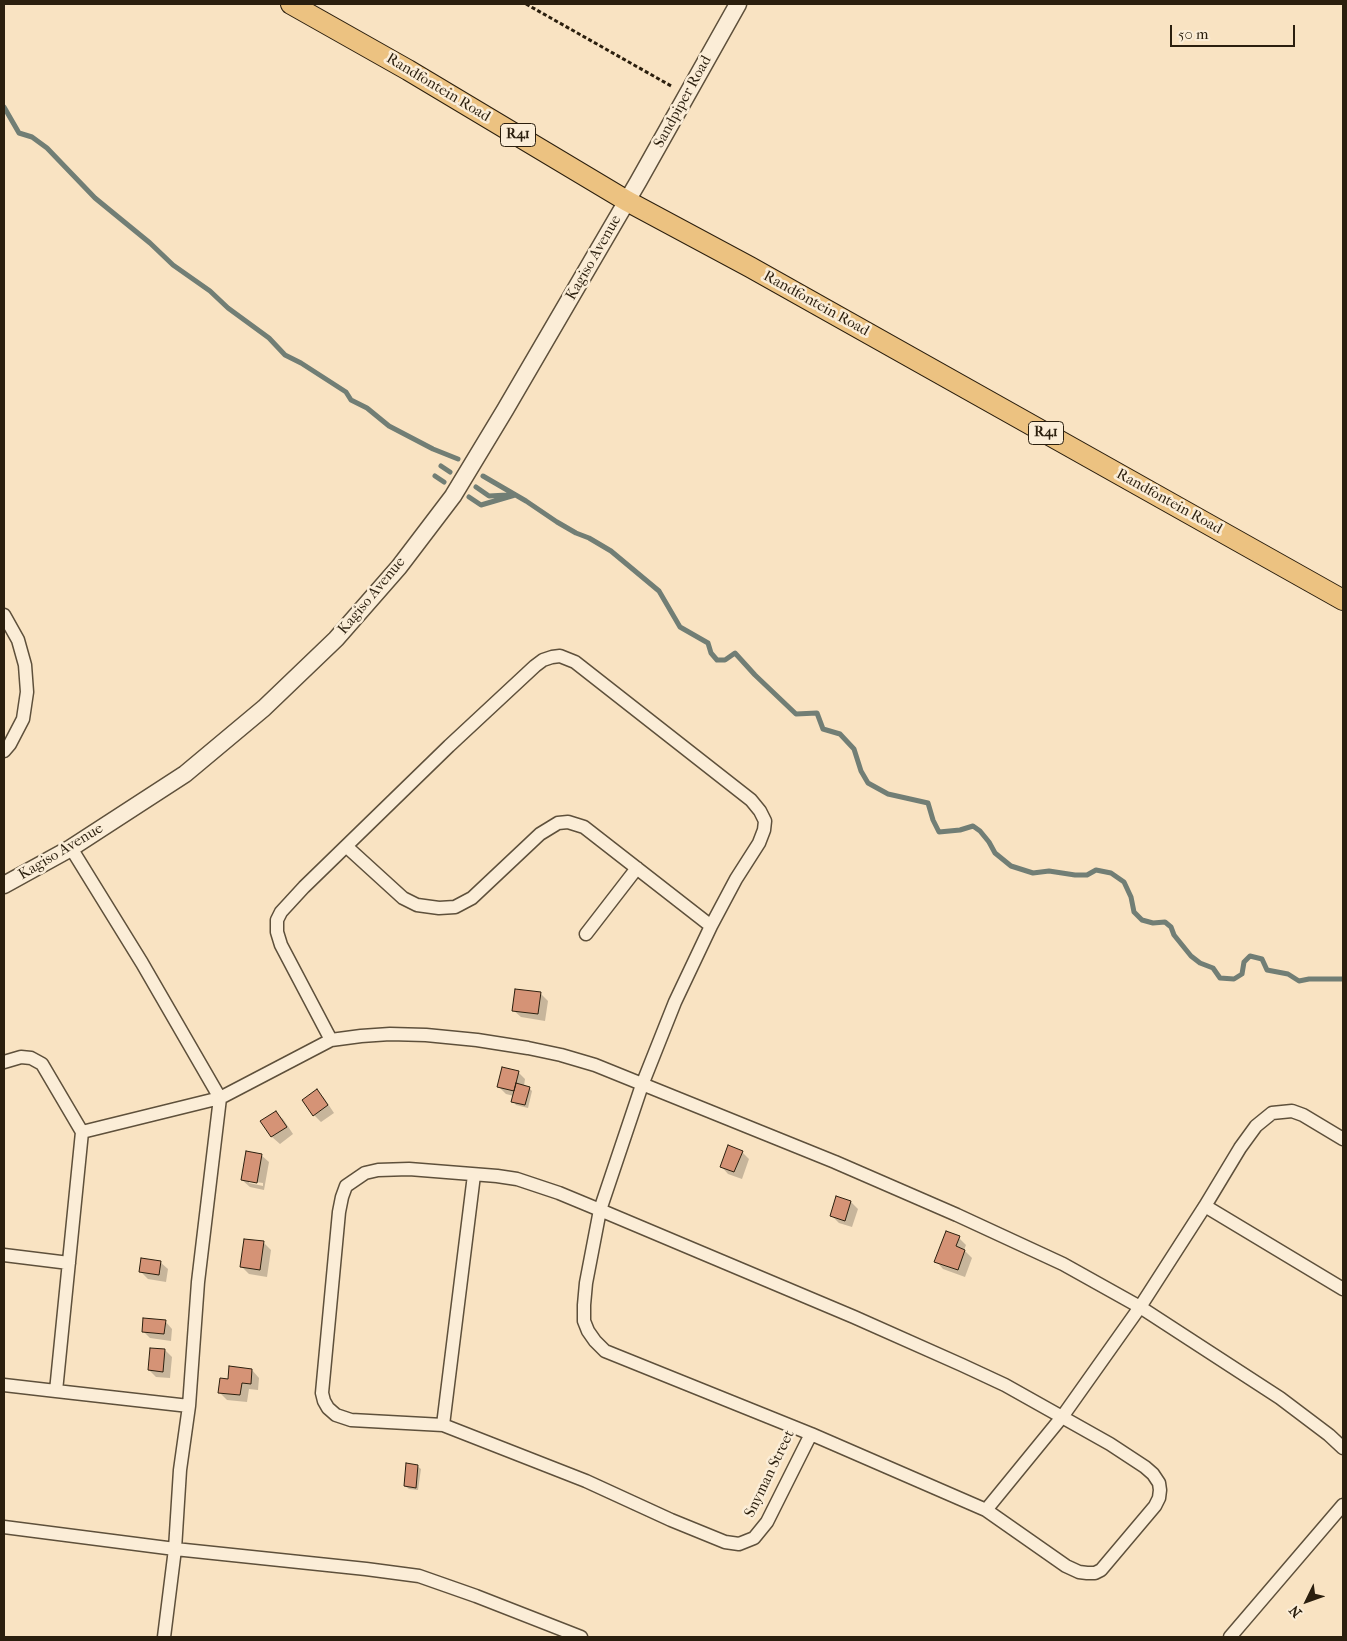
<!DOCTYPE html>
<html>
<head>
<meta charset="utf-8">
<style>
  body { margin:0 }
  #map { position:relative; width:1347px; height:1641px; overflow:hidden; background:#f9e3c2; font-family:"IM FELL French Canon",serif }
  canvas { display:block }
  .frame { position:absolute; inset:0; border:5px solid #2b1f0e; pointer-events:none }
  .north { position:absolute; left:1282px; top:1576px; width:50px; height:50px; -webkit-text-stroke:4px #fbedd7; paint-order:stroke; rotate:228deg; font-size:14px; font-weight:700; line-height:20px; text-align:center; color:#2b1f0e }
  .north::after { content:''; display:block; margin:auto; width:18px; height:22px; background:#2b1f0e; clip-path:polygon(50% 0,100% 100%,50% 72%,0 100%) }
  .scale { position:absolute; left:1170px; top:25px; width:125px; height:22px; box-sizing:border-box; border:2px solid #2b1f0e; border-top:0; padding-left:6px; font-size:15px; line-height:18px; white-space:nowrap; color:#2b1f0e; -webkit-text-stroke:4px #fbedd7; paint-order:stroke }
</style>
</head>
<body>
<div id="map">
<canvas width="1347" height="1641"></canvas>
<div class="frame"></div>
<div class="north">N</div>
<div class="scale">50 m</div>
</div>
<script>
const context = document.querySelector('canvas').getContext('2d');
context.lineJoin = 'round';
function fillPath(path, color) { context.fillStyle = color; context.fill(path, 'evenodd'); }
const poly = rows => new Path2D(rows.map(r => 'M' + r).join(''));
function stroke(path, color, width, dash) { context.strokeStyle = color; context.lineWidth = width; context.lineCap = dash ? 'butt' : 'round'; context.setLineDash(dash || []); context.stroke(path); }
function label(font, color, halo, rows, align = 'center') {
  context.font = font + ' "IM FELL French Canon",serif'; context.lineWidth = 5; context.setLineDash([]); context.textBaseline = 'middle'; context.strokeStyle = halo; context.fillStyle = color; for (const [text, x, y, turn = 0] of rows) {
    context.save(); context.translate(x, y); context.rotate((+turn || 0) * Math.PI / 180); context.textAlign = isNaN(turn) ? turn : align; if (halo) context.strokeText(text, 0, 0); context.fillText(text, 0, 0); context.restore();
  }
}
fillPath(poly([
  [540,993,548,1001,545,1021,521,1017,513,1010],
  [518,1072,525,1079,524,1086,529,1088,532,1091,528,1108,516,1105,513,1101,514,1096,506,1094,499,1087],
  [317,1091,324,1098,334,1113,321,1122,314,1115],
  [275,1112,283,1119,293,1134,280,1144,272,1137,262,1122],
  [742,1152,749,1159,742,1179,728,1174,721,1166],
  [261,1155,269,1162,264,1190,250,1187,242,1180],
  [249,1181,263,1183,263,1186,249,1183],
  [851,1202,858,1209,852,1227,839,1223,832,1216],
  [959,1238,966,1245,964,1250,972,1258,965,1277,943,1269,936,1261],
  [264,1243,271,1250,267,1277,249,1274,242,1267],
  [160,1262,168,1269,166,1282,148,1279,141,1272],
  [165,1321,172,1329,171,1341,150,1338,143,1331],
  [165,1350,172,1357,170,1378,156,1377,149,1370],
  [252,1370,259,1378,258,1390,249,1389,247,1402,227,1400,219,1392,229,1380],
  [417,1466,421,1469,418,1490,409,1489,405,1486]
]), '#0003');
stroke(poly([
  [4,107,19,133,32,137,47,148,95,198,150,243,173,265,210,291,228,308,269,338,285,355,301,363,346,392,351,400,367,408,389,426,433,449,458,459],
  [441,466,450,472],
  [435,476,444,482],
  [483,476,526,501,557,522,576,533,589,538,611,551,659,591,680,627,708,643,711,653,717,660,725,660,735,653,755,675,796,714,817,713,823,729,840,734,854,749,861,771,868,783,888,794,928,803,933,820,939,832,960,830,973,826,980,831,989,842,995,853,1011,866,1033,873,1049,871,1075,875,1087,875,1096,870,1111,873,1124,882,1131,897,1134,912,1142,920,1153,923,1165,922,1171,927,1174,935,1191,956,1200,963,1213,968,1220,978,1234,979,1242,974,1244,962,1250,956,1262,959,1267,970,1288,974,1299,981,1309,979,1343,979],
  [476,487,489,496,507,495],
  [469,497,481,505,515,495]
]), '#717e75', 5);
const building = poly([
  [515,989,541,992,538,1014,512,1011,515,989],
  [502,1067,519,1071,514,1091,497,1087,502,1067],
  [516,1083,530,1087,525,1105,511,1102,516,1083],
  [317,1089,328,1105,313,1116,302,1100,317,1089],
  [276,1111,287,1127,271,1137,260,1121,276,1111],
  [728,1145,743,1151,734,1172,720,1167,728,1145],
  [246,1151,262,1154,257,1183,241,1180,246,1151],
  [836,1196,851,1201,845,1221,830,1216,836,1196],
  [946,1231,960,1236,956,1246,965,1250,958,1270,934,1262,946,1231],
  [244,1239,264,1241,260,1270,240,1267,244,1239],
  [141,1258,161,1261,159,1275,139,1272,141,1258],
  [143,1318,166,1320,164,1334,142,1332,143,1318],
  [150,1348,165,1349,163,1372,148,1370,150,1348],
  [229,1366,252,1369,251,1384,242,1383,240,1395,218,1393,220,1378,228,1379,229,1366],
  [406,1463,418,1465,416,1488,404,1486,406,1463]
]);
fillPath(building, '#d59376');
stroke(building, '#2b1f0e', 1);
const minor = poly([
  [4,615,18,640,25,665,27,692,23,719,10,744,4,751],
  [347,847,403,898,417,905,439,908,455,907,472,898,540,834,558,823,568,822,584,827,711,926],
  [71,848,142,963,220,1098,198,1282,189,1406,180,1470,175,1549,164,1637],
  [586,934,637,868],
  [331,1040,281,945,277,932,277,920,281,912,304,887,449,746,535,666,543,660,552,657,560,656,575,662,751,800,760,811,765,821,764,830,759,843,736,879,711,926,675,1002,642,1085,600,1210,586,1283,584,1305,584,1321,588,1331,595,1341,605,1351,811,1434,767,1522,754,1538,739,1544,725,1542,671,1520,586,1481,443,1425,351,1420,336,1415,328,1408,324,1401,322,1393,339,1212,342,1197,346,1186,365,1173,378,1170,409,1169,497,1176,517,1179,559,1193,600,1210,854,1317,962,1365,1005,1385,1062,1417,1110,1444,1145,1467,1153,1474,1159,1483,1160,1490,1159,1498,1155,1506,1101,1570,1095,1573,1087,1573,1079,1572,1066,1566,986,1510,1062,1417,1140,1307,1205,1206,1240,1148,1256,1126,1272,1113,1292,1111,1303,1115,1343,1139],
  [4,1062,21,1057,31,1058,42,1064,82,1132,56,1391,4,1385],
  [82,1132,220,1098,331,1040,361,1036,390,1034,426,1035,477,1040,528,1048,561,1055,595,1065,835,1162,957,1215,1063,1264,1140,1307,1280,1398,1329,1435,1343,1448],
  [1205,1206,1343,1289],
  [4,1255,69,1263],
  [56,1391,189,1406],
  [443,1425,474,1175],
  [811,1434,986,1510],
  [4,1527,175,1549,366,1569,419,1576,476,1596,581,1637],
  [1230,1637,1343,1505]
]);
const tertiary = poly([
  [4,885,71,848,185,774,264,708,336,639,399,567,453,496,505,410,638,182,738,4]
]);
const primary = poly([
  [291,4,408,70,627,201,750,267,1343,600]
]);
stroke(minor, '#5e503b', 15);
stroke(tertiary, '#5e503b', 19);
stroke(primary, '#2b1f0e', 22);
stroke(poly([
  [526,4,673,87]
]), '#2b1f0e', 3, [4, 2.5]);
stroke(minor, '#fbedd7', 12);
stroke(tertiary, '#fbedd7', 16);
stroke(primary, '#ecc281', 20);
for (const [x, y, w] of [
  [518,135,35],
  [1046,433,35]
]) { const box = new Path2D(); box.roundRect(x - w / 2, y - 11.5, w, 23, 4); context.fillStyle = '#fbedd7'; context.fill(box); stroke(box, '#2b1f0e', 1); }
label('bold 14px', '#2b1f0e', null, [
  ["R41",518,135],
  ["R41",1046,433]
]);
label('15px', '#2b1f0e', '#fbedd7', [
  ["Randfontein Road",438,88,31],
  ["Sandpiper Road",683,102,-61],
  ["Kagiso Avenue",594,258,-60],
  ["Randfontein Road",816,304,29],
  ["Randfontein Road",1169,502,29],
  ["Kagiso Avenue",372,596,-50],
  ["Kagiso Avenue",61,852,-31],
  ["Snyman Street",770,1474,-64]
]);
</script>
</body>
</html>
